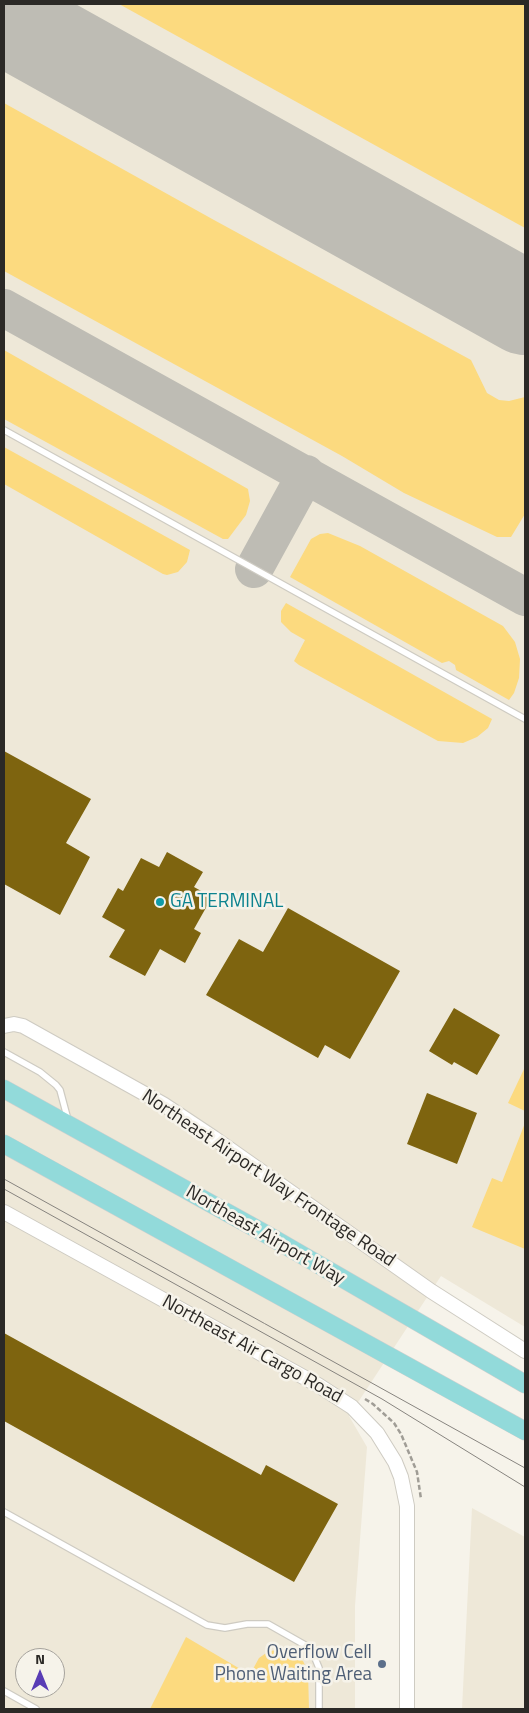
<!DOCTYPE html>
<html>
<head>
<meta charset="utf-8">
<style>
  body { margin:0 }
  #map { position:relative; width:529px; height:1713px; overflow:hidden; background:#f6f3ea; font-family:"Titillium Web",sans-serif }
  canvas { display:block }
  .frame { position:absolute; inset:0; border:5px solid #2b2926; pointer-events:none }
  .north { position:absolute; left:15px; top:1648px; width:50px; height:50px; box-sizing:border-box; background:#f6f3ea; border:1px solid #a5a29c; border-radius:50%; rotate:0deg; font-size:14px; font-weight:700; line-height:20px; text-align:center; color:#2b2926 }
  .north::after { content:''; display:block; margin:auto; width:18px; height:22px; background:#593cb5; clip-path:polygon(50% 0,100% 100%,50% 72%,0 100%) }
</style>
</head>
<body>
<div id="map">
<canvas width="529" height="1713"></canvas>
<div class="frame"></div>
<div class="north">N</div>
</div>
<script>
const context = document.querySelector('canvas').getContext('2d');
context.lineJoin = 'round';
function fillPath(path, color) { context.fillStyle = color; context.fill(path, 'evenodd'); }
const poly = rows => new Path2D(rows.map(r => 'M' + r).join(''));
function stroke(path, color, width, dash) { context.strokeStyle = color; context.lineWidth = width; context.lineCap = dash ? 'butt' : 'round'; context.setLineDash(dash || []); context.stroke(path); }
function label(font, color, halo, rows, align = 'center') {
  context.font = font + ' "Titillium Web",sans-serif'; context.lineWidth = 5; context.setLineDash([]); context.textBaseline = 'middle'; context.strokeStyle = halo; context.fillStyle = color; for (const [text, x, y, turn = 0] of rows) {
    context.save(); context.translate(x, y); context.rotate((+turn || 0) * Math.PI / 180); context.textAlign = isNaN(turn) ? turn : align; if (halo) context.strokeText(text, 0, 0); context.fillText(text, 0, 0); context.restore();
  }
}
fillPath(poly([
  [4,4,525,4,525,1327,441,1276,349,1416,367,1447,355,1606,355,1709,4,1709],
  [25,1658,55,1658,55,1688,25,1688],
  [472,1508,525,1537,525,1709,462,1709]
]), '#eee8d8');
fillPath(poly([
  [119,4,525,4,525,228],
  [4,103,214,220,471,360,487,393,499,400,509,401,525,397,525,514,511,537,497,537,404,493,342,456,4,271],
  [4,350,248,489,250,501,246,515,228,539,223,539,4,419],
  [4,447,190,550,187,562,178,572,167,575,163,574,4,484],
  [328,533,360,546,503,626,515,642,520,659,519,678,514,693,509,700,456,670,455,665,449,661,442,663,290,577,311,539,320,534],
  [286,603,492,719,488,728,477,737,463,743,438,741,299,665,294,661,305,640,291,632,281,622,281,611],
  [525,1067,525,1111,508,1103],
  [525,1123,525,1249,472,1227,492,1178,502,1182],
  [186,1637,242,1670,253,1669,259,1658,269,1651,279,1650,303,1661,308,1671,309,1709,150,1709]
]), '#fcda7f');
stroke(poly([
  [4,308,525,597],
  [254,569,306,474]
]), '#bebcb4', 38);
stroke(poly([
  [4,18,525,308]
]), '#bebcb4', 94);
fillPath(poly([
  [4,751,91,799,66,843,90,857,60,915,4,884],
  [167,852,203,872,194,887,212,897,194,929,201,933,185,963,160,949,145,976,109,957,125,930,102,917,118,888,123,891,141,858,159,867],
  [288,908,400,971,350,1059,325,1045,318,1058,206,995,239,939,263,952],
  [454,1008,500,1035,477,1075,454,1062,452,1065,429,1051],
  [427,1093,477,1113,457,1164,407,1144],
  [4,1333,261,1475,266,1465,338,1504,294,1582,4,1421]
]), '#7e640f');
const service = poly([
  [4,430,525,719],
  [4,1052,40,1072,56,1085,60,1090,68,1120],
  [4,1512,207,1625,225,1628,247,1624,268,1624,305,1645,312,1651,319,1668,319,1709],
  [4,1691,36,1709]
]);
const tertiary = poly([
  [4,1026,14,1024,23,1026,163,1104,214,1138,431,1291,525,1351],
  [4,1212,318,1385,352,1407,377,1433,395,1462,401,1477,407,1506,407,1709]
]);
const primary = poly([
  [4,1089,264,1233,525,1384],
  [4,1144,525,1431]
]);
stroke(service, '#cecbc2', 8);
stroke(tertiary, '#cecbc2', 16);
stroke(primary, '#d0d0cf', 19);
stroke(poly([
  [365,1399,373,1404,394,1423,401,1434,417,1472,421,1499]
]), '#a09d96', 2.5, [5, 2.5]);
stroke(service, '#fff', 5.5);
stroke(tertiary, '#fff', 14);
stroke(primary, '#92dada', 18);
stroke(poly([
  [4,1179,525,1468],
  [4,1189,382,1399,525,1487]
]), '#87847f', 1);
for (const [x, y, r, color] of [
  [160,902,5,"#0f9aa8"],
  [382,1664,5,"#5c6f8a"]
]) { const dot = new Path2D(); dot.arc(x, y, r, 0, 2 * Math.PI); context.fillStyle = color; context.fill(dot); stroke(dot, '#f6f3ea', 2); }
label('19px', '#0d838f', '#f6f3ea', [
  ["GA TERMINAL",170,902]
], 'left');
label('19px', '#2b2926', '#f6f3ea', [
  ["Northeast Airport Way Frontage Road",268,1179,34],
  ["Northeast Airport Way",265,1236,30],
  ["Northeast Air Cargo Road",252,1350,29]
]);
label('19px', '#4e5e75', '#f6f3ea', [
  ["Overflow Cell",372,1653],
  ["Phone Waiting Area",372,1675]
], 'right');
</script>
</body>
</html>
